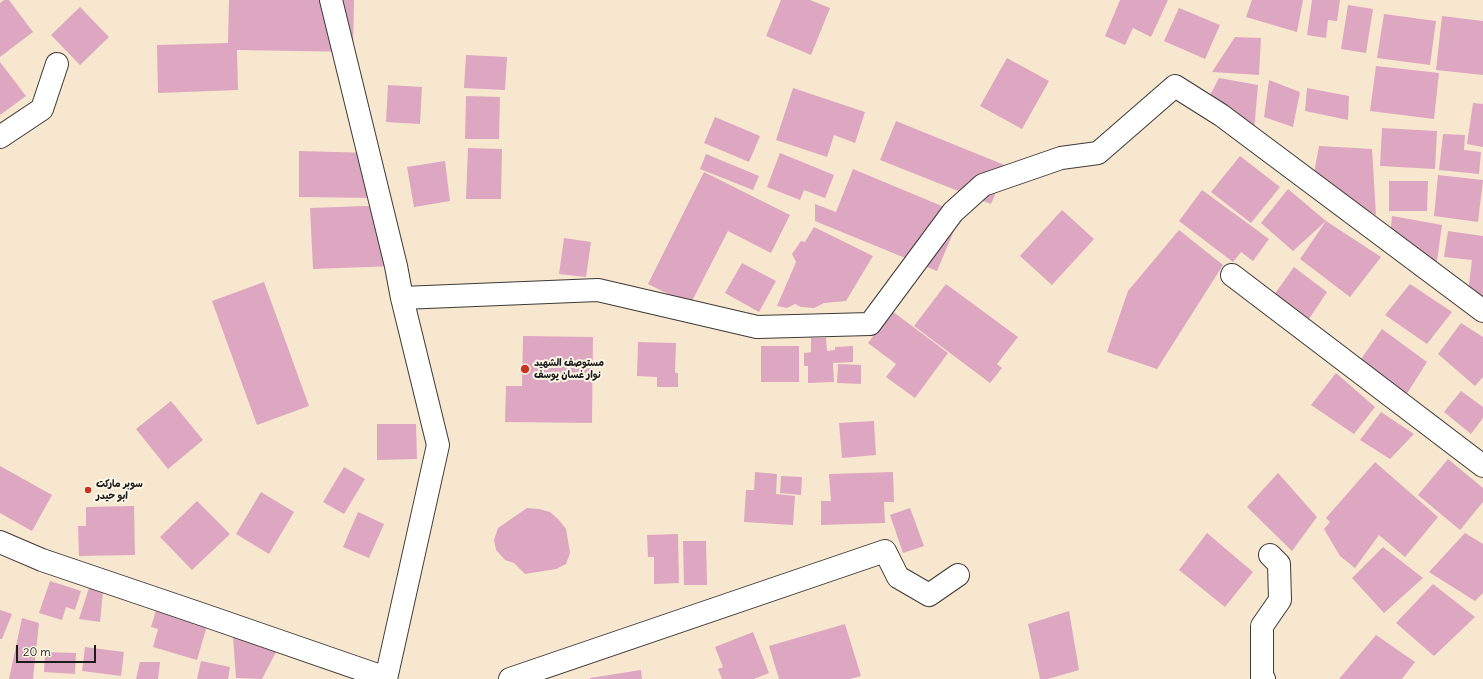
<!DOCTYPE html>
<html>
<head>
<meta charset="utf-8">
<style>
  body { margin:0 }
  #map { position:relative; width:1483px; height:679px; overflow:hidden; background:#f7e7cf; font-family:Delius,sans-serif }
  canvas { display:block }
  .scale { position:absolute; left:16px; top:645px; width:80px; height:18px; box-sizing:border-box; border:2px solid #1c1c1c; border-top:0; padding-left:5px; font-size:12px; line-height:14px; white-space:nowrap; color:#1c1c1c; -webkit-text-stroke:3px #fcf5e5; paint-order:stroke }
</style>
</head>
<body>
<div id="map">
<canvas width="1483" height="679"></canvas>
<div class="scale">20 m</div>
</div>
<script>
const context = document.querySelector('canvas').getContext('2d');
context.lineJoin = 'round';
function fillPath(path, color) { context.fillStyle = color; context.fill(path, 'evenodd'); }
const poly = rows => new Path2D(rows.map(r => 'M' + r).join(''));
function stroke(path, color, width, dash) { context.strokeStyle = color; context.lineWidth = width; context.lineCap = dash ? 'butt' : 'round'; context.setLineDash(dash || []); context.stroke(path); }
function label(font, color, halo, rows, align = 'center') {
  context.font = font + ' Delius,"Playpen Sans Arabic",sans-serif'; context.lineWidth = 4; context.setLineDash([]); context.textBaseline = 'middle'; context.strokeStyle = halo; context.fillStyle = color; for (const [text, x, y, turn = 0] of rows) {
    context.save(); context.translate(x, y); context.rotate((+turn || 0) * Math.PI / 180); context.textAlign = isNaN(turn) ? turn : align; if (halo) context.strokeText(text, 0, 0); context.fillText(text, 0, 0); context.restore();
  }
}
fillPath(poly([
  [4,0,9,0,33,32,0,57,0,3],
  [229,0,354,0,353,52,237,50,238,90,158,93,157,45,228,43],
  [781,0,810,0,830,8,811,55,766,36],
  [1120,0,1168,0,1151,37,1133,28,1125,45,1105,36],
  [1252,0,1303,0,1297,32,1246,17],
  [1312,0,1340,0,1337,21,1328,20,1326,38,1307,35],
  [1348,5,1373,9,1366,53,1341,49],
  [80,7,109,37,80,65,51,35],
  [1179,8,1220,25,1205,59,1164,41],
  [1384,14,1436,21,1430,65,1377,58],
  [1442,16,1483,21,1483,75,1436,70],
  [1235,37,1261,38,1259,75,1212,72],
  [466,55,507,57,505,90,464,88],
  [1007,58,1049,81,1022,129,980,106],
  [0,62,26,96,0,115],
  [1376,66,1439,73,1434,119,1370,111],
  [1219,78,1258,85,1254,131,1209,97],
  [1269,80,1300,92,1293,127,1264,117],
  [388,85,422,87,420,124,386,122],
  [793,88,865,112,855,143,834,135,827,157,776,140],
  [1307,88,1349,96,1348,120,1305,111],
  [466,96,500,97,499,139,465,139],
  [1473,103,1483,104,1483,147,1467,144],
  [715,117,760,136,749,162,704,143],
  [896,121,1007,166,991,204,880,160],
  [1382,128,1437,131,1435,169,1380,166],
  [1443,134,1465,135,1464,150,1481,152,1479,174,1439,170],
  [1319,146,1372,149,1376,215,1313,178],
  [468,148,502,149,501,199,466,199],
  [299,151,374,153,373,198,299,197],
  [780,153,834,175,825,198,804,190,800,200,767,187],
  [706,154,759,176,753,190,700,169],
  [1240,156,1280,187,1251,223,1211,192],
  [445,161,450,201,414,207,407,167],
  [853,169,961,214,937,271,815,221,815,204,836,212],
  [704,172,790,215,771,253,728,231,690,305,648,284],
  [1438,175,1483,180,1478,222,1434,216],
  [1389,181,1428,181,1427,211,1389,211],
  [1288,189,1326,221,1381,257,1350,297,1300,259,1326,221,1293,251,1261,223],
  [1202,190,1269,239,1253,261,1241,252,1233,262,1179,221],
  [393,205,396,266,313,269,310,208],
  [1062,210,1094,239,1052,285,1020,256],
  [1392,216,1442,225,1436,268,1390,236],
  [814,227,873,256,846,301,824,303,814,308,801,307,795,304,787,308,777,306,796,262,792,254,801,241,805,242],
  [1179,230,1223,265,1157,369,1107,352,1128,291],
  [1448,231,1483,236,1483,303,1468,293,1472,260,1444,257],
  [564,238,591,242,586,277,559,274],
  [742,263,776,281,759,312,725,293],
  [1294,267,1327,292,1309,319,1274,295],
  [264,282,309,406,257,425,212,301],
  [946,284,1018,337,997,364,1002,368,990,383,914,326],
  [1410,284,1452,312,1427,344,1385,315],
  [892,311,948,353,915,398,886,377,896,364,868,343],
  [1461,323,1483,337,1483,377,1475,386,1438,354],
  [1382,329,1427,362,1406,395,1359,362],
  [523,336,593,337,592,423,505,422,506,386,522,386],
  [811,338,826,338,827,351,835,350,835,347,853,346,853,362,833,363,834,382,808,383,808,366,804,366,804,353,811,352],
  [638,342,676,343,675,373,678,373,678,387,657,387,657,377,637,376],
  [761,346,799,346,799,382,761,382],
  [838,364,861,365,861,384,837,383],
  [1336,373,1375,407,1354,434,1311,405],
  [1461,391,1483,407,1483,418,1471,434,1444,412],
  [171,401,203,440,168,469,136,429],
  [1381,412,1414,434,1390,459,1360,440],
  [874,421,876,455,842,458,839,423],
  [377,424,416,424,417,459,377,460],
  [1448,459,1483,488,1483,502,1460,530,1418,495],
  [1375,462,1438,517,1405,557,1379,535,1355,568,1340,556,1324,529,1330,522,1326,518],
  [0,466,52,495,32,531,0,513],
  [344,467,365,479,344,514,323,502],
  [755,472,777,474,776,494,795,496,793,525,744,522,746,490,754,490],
  [893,472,894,502,884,502,885,523,821,525,821,501,831,501,829,474],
  [1278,473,1317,517,1292,551,1247,507],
  [781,476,802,477,801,495,780,493],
  [261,492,294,512,269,554,236,534],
  [197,501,230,534,192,570,160,537],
  [134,506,135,555,79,556,78,526,86,526,86,507],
  [527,508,539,509,550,512,559,520,566,529,570,553,566,564,556,569,525,574,514,563,505,560,496,550,494,540,498,528],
  [910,508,924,546,903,553,890,515],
  [358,512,384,524,369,558,343,547],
  [1207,533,1253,572,1225,607,1179,570],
  [1465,533,1483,544,1483,593,1475,601,1429,572],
  [678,534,679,583,654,584,654,557,648,557,647,535],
  [683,541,706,541,707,585,684,585],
  [1383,547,1423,578,1384,613,1352,578],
  [50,581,81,591,75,610,66,607,62,620,39,613],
  [1433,584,1475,617,1434,656,1396,623],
  [89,588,103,592,100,622,79,619],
  [157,607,208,622,197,660,153,647,158,629,151,627],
  [0,610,12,614,2,639,0,639],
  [1069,611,1079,670,1048,679,1040,679,1028,624],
  [22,618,39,623,33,679,9,679],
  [845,624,861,676,850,679,779,679,769,646],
  [753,632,769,673,754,679,722,679,718,669,723,667,715,647],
  [1376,635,1415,662,1402,679,1339,679],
  [233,637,276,652,262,679,236,678],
  [85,647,124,652,121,676,82,671],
  [45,652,76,653,75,674,44,672],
  [201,661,230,667,228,679,197,679],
  [140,662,160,662,158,679,136,679],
  [641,670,642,679,590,679,590,678]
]), '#dda7c1');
const minor = poly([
  [331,0,396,266,402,298,438,445,386,679],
  [0,137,42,109,57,64],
  [1232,275,1483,466],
  [402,298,598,290,757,327,870,324,953,212,983,185,1061,158,1098,153,1175,86,1221,115,1483,311],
  [0,542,42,560,201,614,386,678],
  [510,679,885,551,898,577,929,595,958,575],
  [1264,679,1262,677,1262,626,1280,600,1279,564,1270,555]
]);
stroke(minor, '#3d3a37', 24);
stroke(minor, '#fff', 22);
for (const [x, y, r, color] of [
  [525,369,5,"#c8321e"],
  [88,490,4,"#c8321e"]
]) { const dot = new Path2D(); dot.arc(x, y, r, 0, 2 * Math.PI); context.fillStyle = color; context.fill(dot); stroke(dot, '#fcf5e5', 1.5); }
label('bold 10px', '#1c1c1c', '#fcf5e5', [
  ["مستوصف الشهيد",534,363],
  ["نوار غسان يوسف",534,375],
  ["سوبر ماركت",96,484],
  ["ابو حيدر",96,496]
], 'left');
</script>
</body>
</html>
